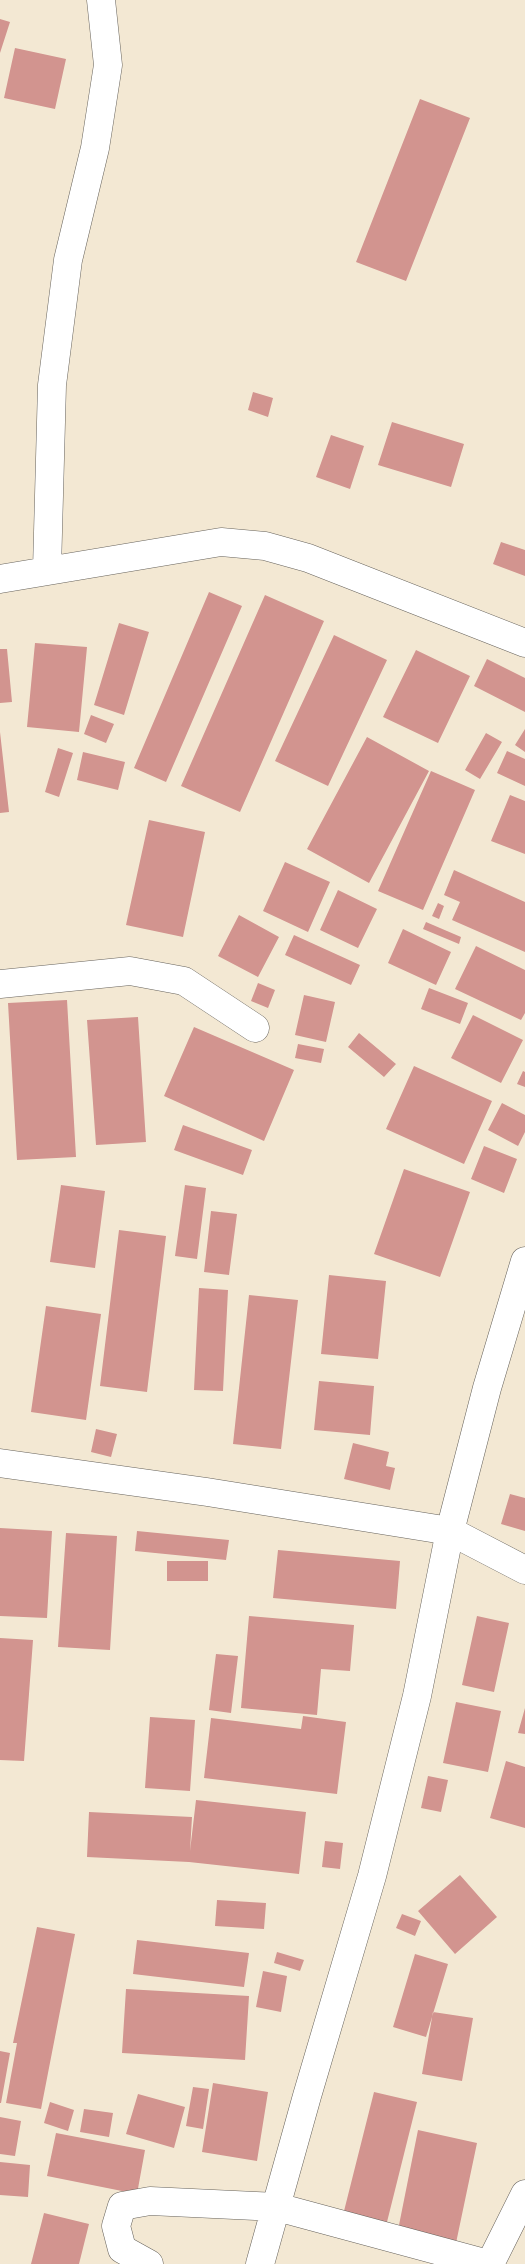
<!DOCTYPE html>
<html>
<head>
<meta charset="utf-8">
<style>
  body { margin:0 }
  canvas { display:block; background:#f3e8d3 }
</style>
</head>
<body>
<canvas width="525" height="2264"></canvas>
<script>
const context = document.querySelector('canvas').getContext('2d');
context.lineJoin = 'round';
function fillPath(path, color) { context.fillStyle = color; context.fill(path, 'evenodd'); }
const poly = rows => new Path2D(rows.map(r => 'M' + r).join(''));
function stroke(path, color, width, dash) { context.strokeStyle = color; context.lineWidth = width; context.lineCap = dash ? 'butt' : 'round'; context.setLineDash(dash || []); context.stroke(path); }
fillPath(poly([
  [0,19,10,22,0,53],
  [15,48,66,59,55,109,4,98],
  [420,99,470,118,406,281,356,262],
  [253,392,273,398,268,417,248,410],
  [392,422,464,444,451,487,378,465],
  [331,435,364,446,350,489,316,477],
  [501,542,525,550,525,576,493,564],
  [209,592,242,606,166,782,134,768],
  [265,595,324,621,240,812,181,786],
  [119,623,149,632,124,715,94,705],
  [334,635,387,660,328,786,275,761],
  [35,643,87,647,79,732,27,727],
  [0,649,7,649,12,702,0,703],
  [416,650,470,676,438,743,383,717],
  [487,659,525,678,525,712,474,686],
  [91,715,114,724,106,743,84,734],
  [525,729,525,752,515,745],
  [0,732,9,812,0,813],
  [486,733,502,742,480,779,465,770],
  [367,737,429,771,369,883,307,849],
  [58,748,73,753,59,797,45,792],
  [507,751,525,759,525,786,497,773],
  [83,752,125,762,118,790,77,780],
  [431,771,475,790,423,910,378,891],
  [510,795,525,801,525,854,491,841],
  [149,820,205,832,183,937,126,925],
  [285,862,330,882,308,932,263,911],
  [454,870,525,902,525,952,452,920,460,902,444,895],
  [338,890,377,909,358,948,320,930],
  [438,903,444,906,439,919,432,916],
  [239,915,279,937,258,977,218,956],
  [426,922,461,937,459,944,423,929],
  [403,929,451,952,436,985,388,963],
  [294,935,360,965,351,985,285,955],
  [476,946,525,970,525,1013,521,1020,455,989],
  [258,983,275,990,268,1008,251,1001],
  [429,988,468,1003,460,1024,421,1009],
  [304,995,335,1002,326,1042,295,1035],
  [67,1000,76,1157,17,1160,8,1003],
  [473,1015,523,1040,501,1083,451,1058],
  [138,1017,146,1142,96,1145,87,1020],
  [194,1027,294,1070,264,1141,164,1096],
  [359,1033,396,1064,384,1077,348,1047],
  [298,1044,324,1049,321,1063,295,1058],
  [414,1066,492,1101,464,1164,386,1129],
  [523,1071,525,1072,525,1087,517,1084],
  [502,1103,525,1115,525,1132,518,1146,488,1130],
  [183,1125,252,1150,243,1175,174,1150],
  [484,1146,517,1159,504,1193,471,1179],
  [404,1169,470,1192,440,1277,374,1254],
  [61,1185,105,1191,95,1268,50,1262],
  [185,1185,206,1188,197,1259,175,1256],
  [211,1211,237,1214,229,1275,204,1272],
  [119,1230,166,1236,147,1392,100,1386],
  [329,1275,386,1281,378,1359,321,1354],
  [199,1288,228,1290,223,1391,194,1390],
  [249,1295,298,1300,281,1449,233,1444],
  [46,1306,101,1314,86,1420,31,1412],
  [319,1381,374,1386,370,1435,314,1430],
  [96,1429,117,1434,111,1457,91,1452],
  [353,1443,389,1452,386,1466,395,1468,390,1490,344,1479],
  [510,1494,525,1498,525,1531,501,1524],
  [0,1528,52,1531,47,1618,0,1616],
  [137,1531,229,1540,226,1560,135,1551],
  [66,1533,117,1536,110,1650,58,1647],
  [278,1550,400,1561,396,1609,273,1598],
  [167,1561,208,1561,208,1581,167,1581],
  [249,1616,354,1625,350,1671,321,1669,317,1715,241,1708],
  [477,1616,509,1623,494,1692,462,1685],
  [0,1638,33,1640,24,1761,0,1760],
  [216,1654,238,1656,231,1713,209,1710],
  [456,1702,501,1711,488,1772,443,1763],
  [525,1708,525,1734,518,1733],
  [303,1716,346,1722,337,1794,204,1778,211,1718,301,1729],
  [150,1717,195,1720,190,1791,145,1788],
  [506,1761,525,1767,525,1828,490,1818],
  [428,1776,448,1780,441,1812,421,1808],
  [196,1800,306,1812,299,1874,189,1862,87,1857,89,1812,192,1817,190,1851],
  [325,1841,343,1843,340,1869,322,1867],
  [460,1875,497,1917,455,1954,418,1911],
  [217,1900,266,1903,264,1929,215,1926],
  [402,1914,421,1921,415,1936,396,1928],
  [37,1927,75,1934,41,2109,6,2103,17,2043,13,2043],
  [137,1940,249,1953,244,1987,133,1974],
  [277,1952,304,1960,300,1971,274,1963],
  [415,1954,448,1964,426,2037,393,2027],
  [263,1971,287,1976,281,2012,256,2007],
  [126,1989,249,1996,245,2060,122,2053],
  [433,2012,473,2018,462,2081,422,2074],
  [0,2051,10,2053,1,2103,0,2103],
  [213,2083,268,2092,257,2161,202,2152],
  [193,2087,209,2089,203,2129,186,2126],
  [374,2092,417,2102,385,2230,342,2219],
  [138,2094,185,2107,174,2148,126,2134],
  [50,2102,74,2110,68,2131,44,2123],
  [84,2109,113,2113,109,2137,80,2132],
  [0,2117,21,2121,15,2156,0,2154],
  [418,2130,477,2143,456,2243,398,2230],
  [56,2133,145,2150,137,2194,47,2176],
  [0,2162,30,2165,28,2197,0,2195],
  [44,2213,89,2224,79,2264,31,2264]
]), '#d2948f');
const minor = poly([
  [47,569,52,385,68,260,95,148,108,65,101,0],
  [0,579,221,542,265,546,308,558,525,643],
  [0,984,130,971,184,981,255,1028],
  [0,1463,207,1492,450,1531,525,1570],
  [149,2264,122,2249,116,2226,122,2206,150,2201,277,2207,488,2264],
  [260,2264,307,2096,372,1876,417,1696,450,1531,487,1388,525,1261],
  [490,2264,525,2194]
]);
stroke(minor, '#67635c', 29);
stroke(minor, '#fff', 28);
</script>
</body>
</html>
